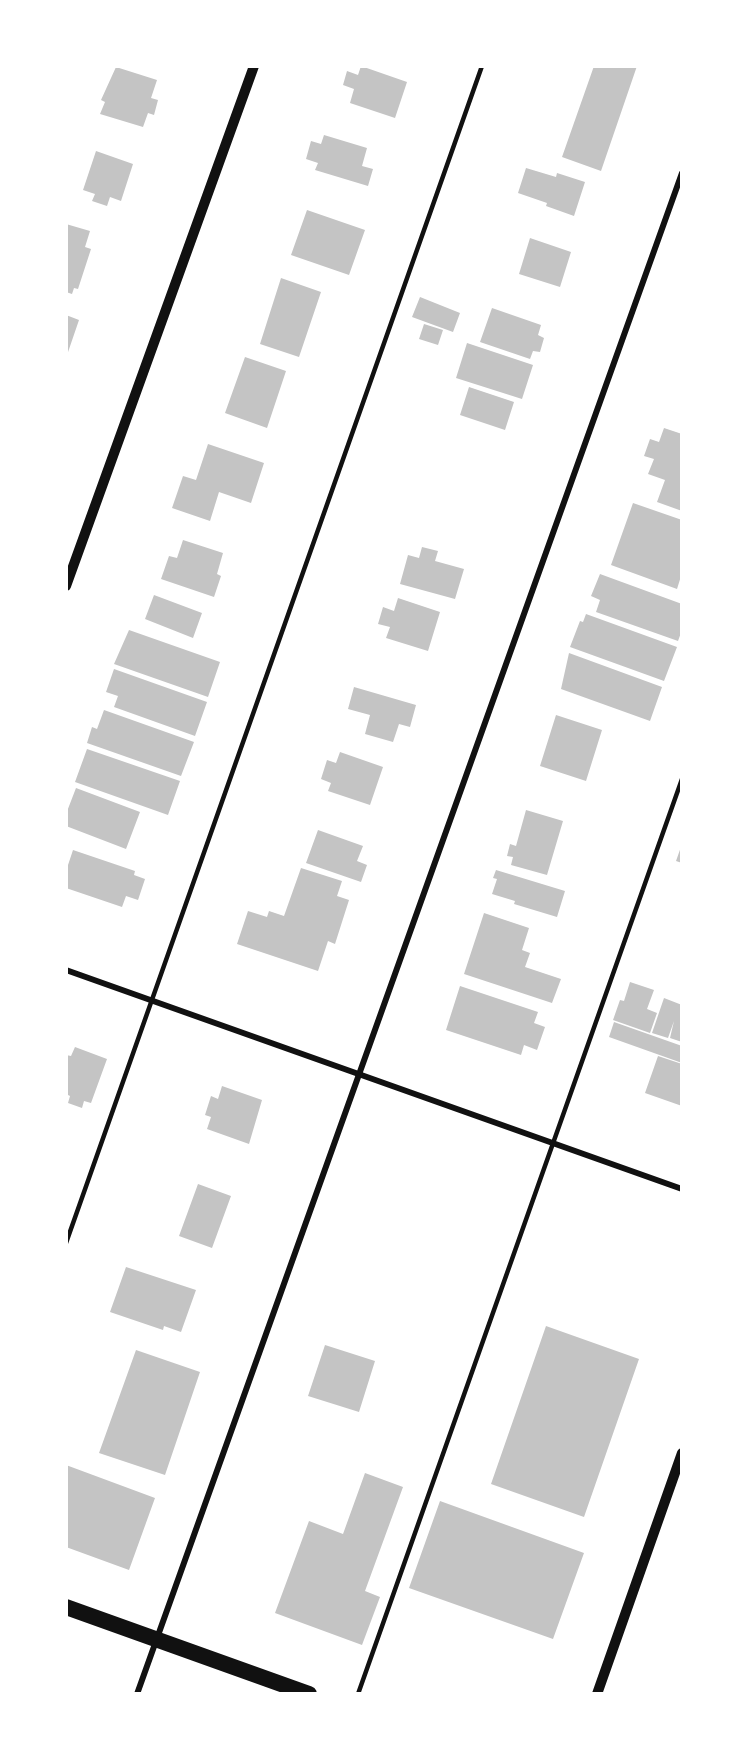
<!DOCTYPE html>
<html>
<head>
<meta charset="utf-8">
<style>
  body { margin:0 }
  #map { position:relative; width:748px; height:1760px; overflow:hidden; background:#fff; font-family:"Roboto Condensed",sans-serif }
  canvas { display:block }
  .frame { position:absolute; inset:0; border:68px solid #fff; pointer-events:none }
</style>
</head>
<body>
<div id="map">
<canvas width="748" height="1760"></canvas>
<div class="frame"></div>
</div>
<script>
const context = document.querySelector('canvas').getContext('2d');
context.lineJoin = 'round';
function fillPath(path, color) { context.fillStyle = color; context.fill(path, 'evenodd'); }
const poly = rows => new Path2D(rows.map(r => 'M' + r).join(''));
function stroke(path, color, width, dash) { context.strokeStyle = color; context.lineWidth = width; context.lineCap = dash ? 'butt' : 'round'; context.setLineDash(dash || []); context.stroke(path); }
fillPath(poly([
  [361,66,407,82,395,118,350,103,354,89,343,85,347,71,358,75],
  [594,66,637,66,601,171,562,157],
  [116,67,157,80,151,98,158,100,154,115,148,113,143,127,100,114,105,102,101,100],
  [324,135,367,148,362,166,373,169,368,186,315,170,318,163,306,159,311,141,321,144],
  [96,151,133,164,121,201,110,197,107,206,92,201,95,194,83,190],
  [526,168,556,177,557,173,585,182,574,216,546,206,547,203,518,193],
  [307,210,365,230,349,275,291,255],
  [66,224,90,231,85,247,91,249,78,289,74,288,72,294,66,292],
  [530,238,571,252,560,287,519,274],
  [281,278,321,292,299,357,260,344],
  [420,297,460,313,453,332,412,317],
  [492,308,541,325,538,335,544,338,540,352,533,351,530,359,480,342],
  [66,315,79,320,66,358],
  [424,324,443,330,438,345,419,339],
  [467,343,533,365,522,399,456,378],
  [245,357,286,371,267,428,225,413],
  [469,387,514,402,505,430,460,415],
  [664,428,682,434,682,511,657,502,665,480,648,474,654,459,644,456,650,439,659,442],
  [208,444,264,463,251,503,219,492,210,521,172,508,183,476,196,480],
  [633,503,682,520,682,573,677,589,611,565],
  [183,540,223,553,217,574,221,576,214,597,161,579,169,556,177,558],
  [422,547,438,551,435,561,464,569,455,599,400,584,408,555,419,558],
  [600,574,682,604,682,630,678,641,596,612,600,600,591,596],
  [154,595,202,613,193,638,145,619],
  [398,598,440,612,428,651,386,638,390,627,378,624,383,607,394,611],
  [586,614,677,647,664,681,570,647,580,621,583,622],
  [129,630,220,662,208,697,114,664],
  [569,653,662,687,650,721,561,689],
  [114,669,207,702,195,736,114,707,118,696,106,692],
  [354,687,416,705,410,727,399,724,393,742,365,734,370,715,348,709],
  [104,710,194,742,181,776,87,743,92,727,97,729],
  [556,715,602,730,586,781,540,766],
  [87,749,180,781,168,815,75,782],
  [340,752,383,767,370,805,328,791,331,783,321,779,327,760,336,763],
  [76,788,140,812,126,849,66,826,66,814],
  [526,810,563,821,547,875,511,865,513,857,507,856,510,844,516,846],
  [318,830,363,846,357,861,367,865,361,882,306,863],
  [682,844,682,863,676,861],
  [73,850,135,871,134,875,145,879,138,900,126,896,122,907,66,888,66,871],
  [301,868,342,881,337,896,349,900,335,944,328,941,318,971,237,944,248,911,267,917,269,911,284,916],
  [496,870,565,891,557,917,514,904,515,901,492,894,497,879,493,878],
  [484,913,529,928,522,950,530,953,525,967,561,979,552,1003,464,974],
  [630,982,654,990,647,1009,657,1013,650,1033,613,1020,620,1000,624,1001],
  [460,986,538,1012,534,1023,545,1027,537,1050,524,1045,521,1055,446,1030],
  [664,998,682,1005,682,1042,670,1038,674,1021,668,1038,652,1033],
  [614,1022,682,1046,682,1063,609,1037],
  [75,1047,107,1059,91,1103,84,1101,82,1108,68,1103,70,1096,66,1094,66,1055,71,1056],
  [658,1056,682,1064,682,1106,645,1093],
  [222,1086,262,1100,249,1144,207,1129,211,1117,205,1115,211,1096,218,1099],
  [198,1184,231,1196,212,1248,179,1236],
  [126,1267,196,1290,181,1332,164,1326,163,1330,110,1312],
  [546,1326,639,1359,584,1517,491,1484],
  [325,1345,375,1361,359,1412,308,1396],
  [136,1350,200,1372,165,1475,99,1453],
  [66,1465,155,1498,129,1570,66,1547],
  [365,1473,403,1487,365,1591,380,1597,362,1645,275,1613,309,1521,343,1534],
  [440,1501,584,1553,553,1639,409,1588]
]), '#c4c4c4');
stroke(poly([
  [66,1243,482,66],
  [358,1694,682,779]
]), '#111', 4.5);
stroke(poly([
  [66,970,682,1189],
  [137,1694,682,173]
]), '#111', 6);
stroke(poly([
  [66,586,254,66],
  [597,1694,682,1453]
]), '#111', 10);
stroke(poly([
  [66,1607,309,1694]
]), '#111', 16);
</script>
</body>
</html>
